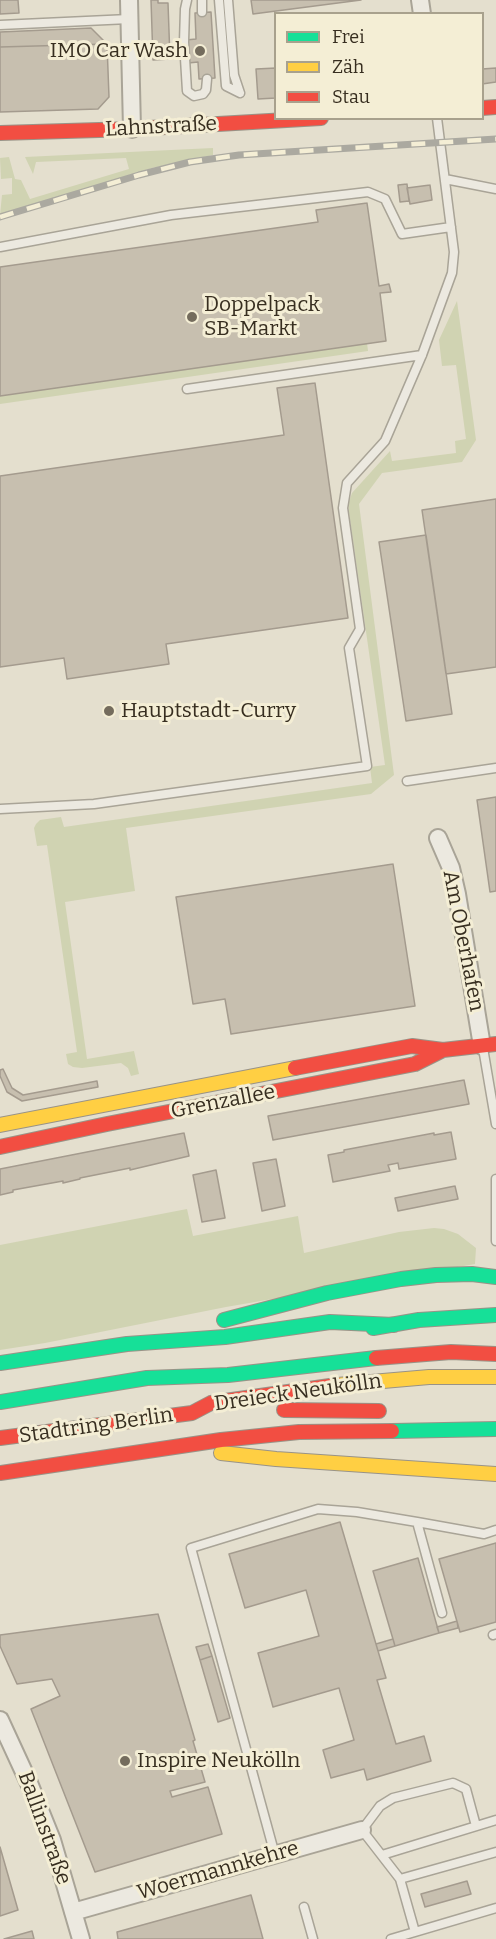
<!DOCTYPE html>
<html>
<head>
<meta charset="utf-8">
<style>
  body { margin:0 }
  #map { position:relative; width:496px; height:1939px; overflow:hidden; background:#e4dfce; font-family:Bitter,serif }
  canvas { display:block }
  .legend { position:absolute; left:274px; top:12px; width:210px; height:108px; box-sizing:border-box; background:#f4eed5; border:2px solid #a8a18d; margin:0; padding:8px 10px; list-style:none; font-size:18px; color:#372e20 }
  .legend li { display:flex; align-items:center; gap:12px; height:30px }
  .legend b { width:30px; border:2px solid #a8a18d }
</style>
</head>
<body>
<div id="map">
<canvas width="496" height="1939"></canvas>
<ul class="legend">
<li><b style="height:8px;background:#16e098"></b>Frei</li>
<li><b style="height:8px;background:#ffcf43"></b>Zäh</li>
<li><b style="height:8px;background:#f24e42"></b>Stau</li>
</ul>
</div>
<script>
const context = document.querySelector('canvas').getContext('2d');
context.lineJoin = 'round';
function fillPath(path, color) { context.fillStyle = color; context.fill(path, 'evenodd'); }
const poly = rows => new Path2D(rows.map(r => 'M' + r).join(''));
function stroke(path, color, width, dash) { context.strokeStyle = color; context.lineWidth = width; context.lineCap = dash ? 'butt' : 'round'; context.setLineDash(dash || []); context.stroke(path); }
function label(font, color, halo, rows, align = 'center') {
  context.font = font + ' Bitter,serif'; context.lineWidth = 6; context.setLineDash([]); context.textBaseline = 'middle'; context.strokeStyle = halo; context.fillStyle = color; for (const [text, x, y, turn = 0] of rows) {
    context.save(); context.translate(x, y); context.rotate((+turn || 0) * Math.PI / 180); context.textAlign = isNaN(turn) ? turn : align; if (halo) context.strokeText(text, 0, 0); context.fillText(text, 0, 0); context.restore();
  }
}
fillPath(poly([
  [213,148,213,155,152,168,0,215,2,195,12,194,12,178,1,179,0,158,9,157,15,179,21,180,30,199,129,169,126,158,36,162,33,174,25,157],
  [457,301,476,440,462,462,382,473,359,504,394,775,371,794,126,828,135,891,65,902,87,1059,134,1051,139,1074,131,1076,128,1068,121,1063,82,1068,73,1067,68,1064,66,1054,77,1052,47,845,37,846,34,828,36,824,40,820,61,817,64,827,372,783,370,767,385,765,348,505,352,493,390,451,392,461,456,453,455,441,466,439,456,365,442,366,439,340],
  [367,343,368,351,0,404,0,396],
  [187,1209,193,1236,298,1216,304,1253,399,1232,434,1228,444,1229,458,1234,476,1248,475,1264,226,1307,45,1343,0,1350,0,1245]
]), '#d0d3b2');
const building = poly([
  [0,0,18,0,19,13,0,14,0,0],
  [151,0,158,0,158,3,168,3,170,59,153,60,151,0],
  [251,0,361,0,253,14,251,0],
  [211,12,215,78,199,79,198,62,188,63,186,40,196,39,195,13,211,12],
  [91,28,107,44,0,47,0,32,91,28],
  [107,44,109,97,98,109,0,112,0,47,107,44],
  [276,68,276,98,258,99,256,69,276,68],
  [496,68,496,82,482,84,482,69,496,68],
  [407,184,409,201,400,202,398,185,407,184],
  [430,185,432,200,410,204,407,188,430,185],
  [367,203,379,286,389,284,391,292,380,293,386,341,0,396,0,267,318,222,316,210,367,203],
  [315,383,348,618,166,644,169,664,67,679,64,658,0,667,0,476,284,435,277,388,315,383],
  [496,499,496,667,446,674,422,510,496,499],
  [426,535,452,714,406,721,379,542,426,535],
  [496,797,496,891,490,892,477,800,496,797],
  [393,864,415,1006,231,1034,225,999,193,1004,176,897,393,864],
  [3,1069,12,1088,23,1095,97,1081,98,1087,22,1101,7,1092,0,1076,0,1070,3,1069],
  [464,1080,469,1104,273,1140,268,1116,464,1080],
  [451,1132,456,1159,399,1169,398,1163,388,1165,390,1171,333,1182,328,1155,344,1152,344,1150,434,1133,434,1135,451,1132],
  [184,1133,189,1156,130,1170,130,1168,80,1178,80,1179,63,1183,63,1181,13,1190,13,1192,0,1195,0,1169,184,1133],
  [276,1159,285,1206,262,1211,253,1163,276,1159],
  [216,1170,225,1218,202,1222,193,1175,216,1170],
  [455,1186,458,1199,398,1211,395,1198,455,1186],
  [340,1522,386,1678,377,1680,396,1744,424,1736,431,1761,367,1780,364,1769,331,1778,323,1750,354,1740,339,1688,273,1707,258,1653,319,1636,306,1590,245,1608,229,1554,340,1522],
  [496,1543,496,1622,460,1632,439,1559,496,1543],
  [418,1558,439,1633,395,1646,373,1571,418,1558],
  [158,1614,195,1740,193,1741,205,1782,170,1791,172,1797,208,1787,222,1834,95,1872,31,1709,60,1696,52,1679,17,1684,0,1646,0,1635,158,1614],
  [457,1621,458,1628,439,1633,437,1627,457,1621],
  [393,1639,395,1646,378,1651,376,1644,393,1639],
  [208,1644,212,1656,200,1660,196,1647,208,1644],
  [212,1656,230,1718,218,1722,200,1660,212,1656],
  [0,1847,18,1910,0,1916,0,1847],
  [467,1881,471,1894,425,1907,421,1894,467,1881],
  [251,1895,263,1939,118,1939,117,1932,251,1895],
  [32,1931,34,1939,4,1939,32,1931]
]);
fillPath(building, '#c7bfaf');
stroke(building, '#a49b8e', 1.5);
const lane = poly([
  [187,0,185,9,184,42,187,91,194,96,203,94,206,90,207,79],
  [202,0,202,12],
  [219,0,226,86,240,93],
  [228,0,234,75,240,93],
  [0,25,129,19],
  [445,179,496,189],
  [0,247,171,215,368,192,385,199,402,234,451,227],
  [187,389,422,355],
  [407,781,496,768],
  [0,809,94,804,367,766,349,648,360,629,343,508,347,483,385,441,422,355,452,273,454,252,437,118],
  [483,1048,496,1124],
  [496,1179,496,1241],
  [417,1522,484,1534,496,1530],
  [493,1635,496,1634],
  [275,1855,191,1548,318,1509,357,1512,417,1522,442,1613],
  [382,1855,496,1820],
  [400,1879,496,1852],
  [304,1907,313,1939],
  [415,1932,400,1879,362,1830,380,1806,393,1798,453,1783,466,1789,476,1826],
  [391,1939,496,1908]
]);
const street = poly([
  [129,0,132,129],
  [420,0,422,14],
  [438,838,451,868,457,894,482,1046],
  [0,1720,29,1783,52,1840,81,1939],
  [73,1912,362,1830]
]);
const fast = poly([
  [224,1320,327,1293,401,1279,436,1275,472,1274,496,1277],
  [373,1328,419,1320,496,1315],
  [0,1363,127,1344,225,1337,330,1322,394,1325],
  [0,1402,147,1378,228,1375,376,1358],
  [392,1431,496,1429]
]);
const slow = poly([
  [0,1125,295,1068],
  [337,1385,429,1377,496,1377],
  [221,1453,276,1459,496,1474]
]);
const jam = poly([
  [482,108,496,107],
  [0,133,132,129,321,118],
  [295,1068,412,1046,443,1050,496,1044],
  [0,1147,107,1124,415,1064,443,1050],
  [376,1358,451,1352,496,1354],
  [284,1410,379,1411],
  [0,1438,192,1413,211,1403,337,1385],
  [0,1473,221,1440,299,1432,392,1431]
]);
stroke(lane, '#a9a497', 11);
stroke(street, '#a9a497', 20);
stroke(fast, '#999387', 16);
stroke(slow, '#999387', 16);
stroke(jam, '#999387', 16);
stroke(lane, '#ece9e0', 8);
stroke(street, '#ece9e0', 16);
stroke(fast, '#16e098', 14);
stroke(slow, '#ffcf43', 14);
stroke(jam, '#f24e42', 14);
const rail = poly([
  [0,217,139,175,190,162,239,155,496,139]
]);
stroke(rail, '#aba9a0', 7);
stroke(rail, '#f4eed5', 4.5, [14]);
for (const [x, y, r, color] of [
  [200,51,6,"#746c5d"],
  [192,317,6,"#746c5d"],
  [109,711,6,"#746c5d"],
  [125,1761,6,"#746c5d"]
]) { const dot = new Path2D(); dot.arc(x, y, r, 0, 2 * Math.PI); context.fillStyle = color; context.fill(dot); stroke(dot, '#f4eed5', 2); }
label('21px', '#372e20', '#f4eed5', [
  ["IMO Car Wash",188,51,"right"],
  ["Doppelpack",204,305],
  ["SB-Markt",204,329],
  ["Hauptstadt-Curry",121,711],
  ["Inspire Neukölln",137,1761]
], 'left');
label('21px', '#372e20', '#f4eed5', [
  ["Lahnstraße",161,127,-3],
  ["Am Oberhafen",463,941,79],
  ["Grenzallee",223,1102,-11],
  ["Dreieck Neukölln",298,1393,-8],
  ["Stadtring Berlin",96,1426,-8],
  ["Ballinstraße",44,1828,70],
  ["Woermannkehre",218,1871,-16]
]);
</script>
</body>
</html>
